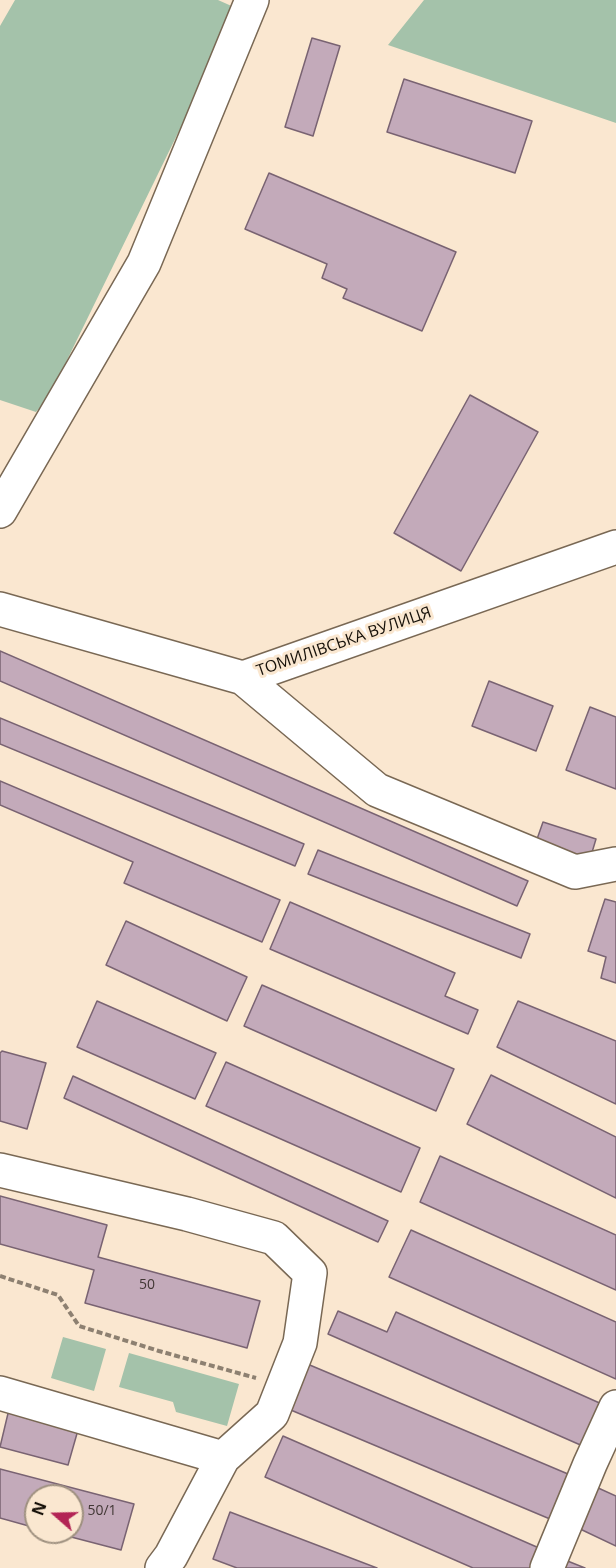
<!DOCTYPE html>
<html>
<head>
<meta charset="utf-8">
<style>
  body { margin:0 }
  #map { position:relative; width:616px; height:1568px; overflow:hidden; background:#fae7d0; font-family:"Open Sans",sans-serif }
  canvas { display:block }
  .north { position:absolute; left:24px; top:1484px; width:60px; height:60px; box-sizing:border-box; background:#fae7d0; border:2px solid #9f9180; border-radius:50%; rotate:290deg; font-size:16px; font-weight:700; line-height:24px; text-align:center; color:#171109 }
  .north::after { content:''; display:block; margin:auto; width:21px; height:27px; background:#b32455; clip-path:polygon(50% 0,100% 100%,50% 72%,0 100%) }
</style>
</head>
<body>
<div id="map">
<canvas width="616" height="1568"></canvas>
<div class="north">N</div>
</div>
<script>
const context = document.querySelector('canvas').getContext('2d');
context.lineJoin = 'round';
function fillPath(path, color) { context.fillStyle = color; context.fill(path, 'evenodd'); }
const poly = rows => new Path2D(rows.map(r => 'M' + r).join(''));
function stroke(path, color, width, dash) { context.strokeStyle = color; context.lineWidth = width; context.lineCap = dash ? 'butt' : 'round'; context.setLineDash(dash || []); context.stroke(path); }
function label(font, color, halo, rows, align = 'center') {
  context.font = font + ' "Open Sans",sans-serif'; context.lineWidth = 6; context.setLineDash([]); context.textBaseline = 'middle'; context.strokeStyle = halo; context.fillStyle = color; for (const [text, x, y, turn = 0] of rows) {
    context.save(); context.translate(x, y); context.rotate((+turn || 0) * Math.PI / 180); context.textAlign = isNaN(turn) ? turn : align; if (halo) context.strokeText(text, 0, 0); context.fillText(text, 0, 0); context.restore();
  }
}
fillPath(poly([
  [15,0,218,0,236,8,199,90,49,397,36,412,0,400,0,26],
  [424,0,616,0,616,123,388,45],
  [63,1337,106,1349,94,1391,51,1378],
  [129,1353,239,1384,227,1426,176,1412,173,1402,119,1387]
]), '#a4c2aa');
const building = poly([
  [312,38,340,46,313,136,285,127,312,38],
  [404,79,532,121,515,173,387,132,404,79],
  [269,173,456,252,422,331,343,298,347,289,322,278,327,264,245,229,269,173],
  [470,395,538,432,461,571,394,533,470,395],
  [0,651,528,881,517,906,0,681,0,651],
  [489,681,553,706,536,751,472,726,489,681],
  [590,707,616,717,616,789,566,770,590,707],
  [0,718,304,844,295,866,0,744,0,718],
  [0,781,280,900,262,942,124,883,133,862,0,805,0,781],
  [543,822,596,839,590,859,536,842,543,822],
  [318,850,530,934,521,958,308,874,318,850],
  [605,899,616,902,616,983,601,978,606,957,588,951,605,899],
  [290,902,455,973,445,996,478,1010,468,1034,270,949,290,902],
  [126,921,247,977,227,1021,106,965,126,921],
  [262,985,454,1069,436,1111,244,1026,262,985],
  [97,1001,216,1053,195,1099,77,1047,97,1001],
  [518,1001,616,1041,616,1104,497,1047,518,1001],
  [2,1051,46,1063,27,1129,0,1121,0,1053,2,1051],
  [226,1062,420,1148,401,1192,206,1106,226,1062],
  [491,1075,616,1137,616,1198,467,1124,491,1075],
  [73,1076,388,1221,378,1242,64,1098,73,1076],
  [440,1156,616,1235,616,1290,420,1202,440,1156],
  [0,1196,107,1225,98,1257,260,1301,247,1348,85,1303,94,1270,0,1244,0,1196],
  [411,1230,616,1322,616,1379,389,1277,411,1230],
  [338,1311,387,1332,396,1312,604,1405,585,1447,328,1334,338,1311],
  [305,1363,568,1474,550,1519,286,1408,305,1363],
  [10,1405,80,1423,68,1465,0,1447,10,1405],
  [283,1436,539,1548,530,1568,473,1568,265,1477,283,1436],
  [0,1469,134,1504,121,1550,52,1532,72,1532,72,1496,36,1496,36,1528,0,1518,0,1469],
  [596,1487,616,1496,616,1546,578,1528,596,1487],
  [230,1512,377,1568,237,1568,213,1559,230,1512],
  [565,1560,585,1568,562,1568,565,1560]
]);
fillPath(building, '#c3aaba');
stroke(building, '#796372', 1.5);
const minor = poly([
  [0,511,144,263,252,0],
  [0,609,243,678,616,547],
  [243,678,377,790,575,872,616,864],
  [0,1170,187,1214,274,1238,310,1273,300,1343,272,1414,223,1458,171,1556,162,1568],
  [0,1393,223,1458],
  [547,1568,590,1464,616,1407]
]);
stroke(minor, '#796854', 36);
stroke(poly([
  [0,1276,58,1295,79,1326,159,1351,256,1378]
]), '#8d8071', 4, [6, 3]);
stroke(minor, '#fff', 33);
label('14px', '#423735', null, [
  ["50",147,1285],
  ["50/1",102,1511]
]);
label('16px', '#171109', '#fae7d0', [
  ["ТОМИЛІВСЬКА ВУЛИЦЯ",344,642,-19]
]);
</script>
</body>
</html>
